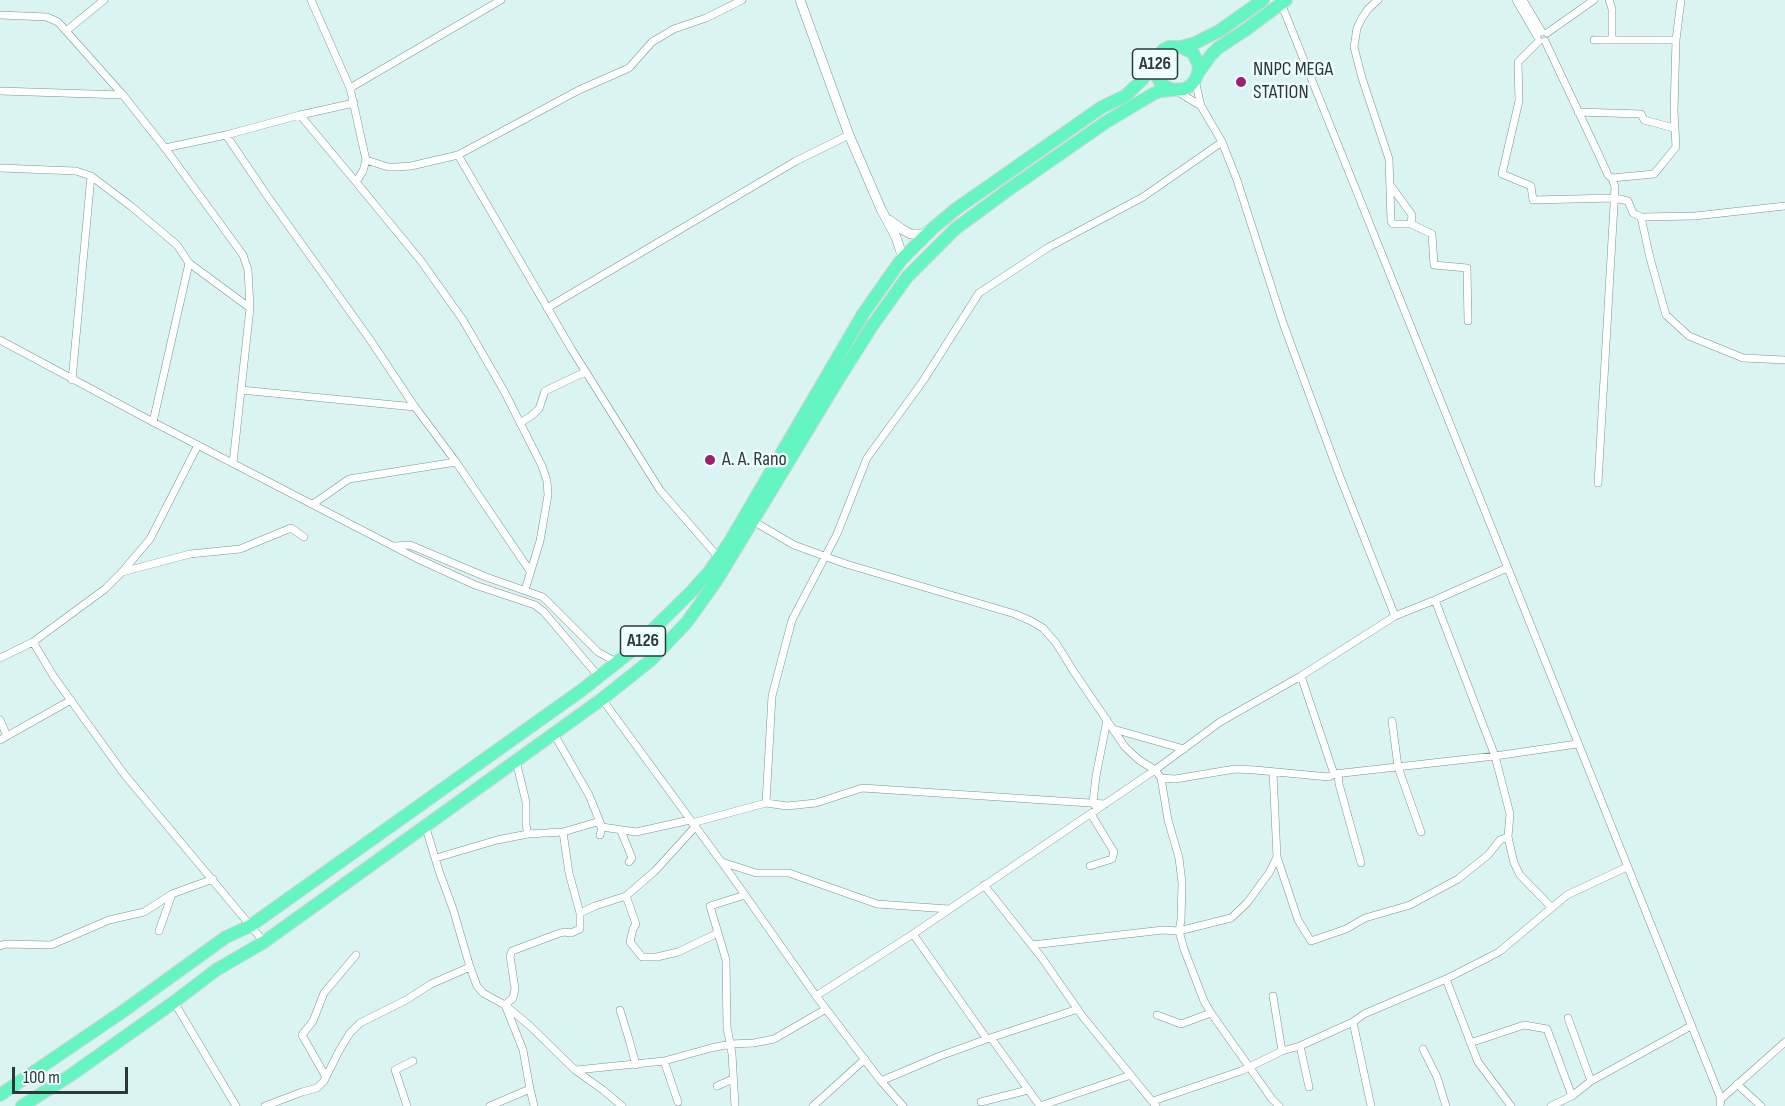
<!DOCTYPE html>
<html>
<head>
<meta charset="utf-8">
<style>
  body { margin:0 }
  #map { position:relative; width:1785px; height:1106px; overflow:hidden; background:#daf3f3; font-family:"Sofia Sans Condensed",sans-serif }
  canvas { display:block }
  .scale { position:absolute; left:12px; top:1067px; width:116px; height:27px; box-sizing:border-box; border:3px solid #2e3838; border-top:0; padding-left:8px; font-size:18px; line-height:21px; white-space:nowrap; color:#2e3838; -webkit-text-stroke:4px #effefe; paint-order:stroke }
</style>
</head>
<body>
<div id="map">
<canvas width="1785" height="1106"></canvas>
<div class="scale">100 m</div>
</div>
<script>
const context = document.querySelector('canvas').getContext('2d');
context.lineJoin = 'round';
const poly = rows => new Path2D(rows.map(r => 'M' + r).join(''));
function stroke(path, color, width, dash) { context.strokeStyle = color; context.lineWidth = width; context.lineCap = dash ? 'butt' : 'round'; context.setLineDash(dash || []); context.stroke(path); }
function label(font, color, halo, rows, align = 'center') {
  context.font = font + ' "Sofia Sans Condensed",sans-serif'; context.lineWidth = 5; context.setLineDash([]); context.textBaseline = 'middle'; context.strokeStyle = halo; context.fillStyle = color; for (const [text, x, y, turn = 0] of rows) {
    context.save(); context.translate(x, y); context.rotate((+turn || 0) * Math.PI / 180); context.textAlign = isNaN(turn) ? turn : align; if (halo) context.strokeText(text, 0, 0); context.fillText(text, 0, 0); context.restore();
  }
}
const street = poly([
  [311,0,350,88,366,160,363,171,356,182,421,261,463,320,504,391,542,466,547,481,548,495,540,541,525,590],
  [1378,0,1368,9,1362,18,1357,28,1354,47,1362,78,1389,159,1391,221,1393,224,1411,224,1412,215,1391,186],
  [1516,0,1537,36],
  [1523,0,1542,32],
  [1609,0,1612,9,1612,40],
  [1281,3,1721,1099,1720,1106],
  [0,15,47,17,58,22,123,95,165,148,243,255,248,270,250,308,233,463],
  [66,31,104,0],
  [1547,33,1594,0],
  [1594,40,1676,40],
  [1539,41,1518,62,1519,101,1502,174,1531,186,1533,200,1615,198,1628,201,1633,213,1641,217,1695,216,1785,206],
  [1545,41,1598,153,1608,175,1612,178,1615,187,1598,483],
  [1195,80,1201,106,1222,142,1237,180,1283,323,1340,477,1395,616],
  [350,88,501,0],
  [0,91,123,95],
  [1178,92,1201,106],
  [1578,112,1641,114,1644,120,1674,128],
  [300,115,356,182],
  [226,135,268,197,371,341,415,407,456,462,530,571],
  [165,148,226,135,300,115,354,103],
  [458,155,572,350,660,490,719,558],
  [366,160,388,167,397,167,411,166,458,155,579,90,629,68,652,42,674,29,706,18,742,0],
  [0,168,76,171,91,176,132,207,177,245,189,263,250,308],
  [1612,178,1654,174,1676,147,1674,111,1676,40,1681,0],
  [1641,217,1650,258,1666,315,1689,336,1743,358,1785,360],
  [1411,224,1432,234,1434,265,1467,268,1468,321],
  [547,308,796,161,849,135],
  [0,340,153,422,416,558,475,585,535,605,544,612,599,677],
  [72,380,91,176],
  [241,390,415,407],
  [153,422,189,263],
  [520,423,531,416,539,409,545,391,585,372],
  [198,445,150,539,122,572,105,589,33,642,54,677,124,774,264,942],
  [313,504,349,479,456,462],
  [753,521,794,545,846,564,1015,614,1031,621,1043,628,1056,643,1074,672,1125,747,1139,760,1155,770,1161,778,1168,820,1179,858,1182,883,1181,920,1179,931,1184,949,1204,1001,1211,1013,1272,1099,1279,1106],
  [395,546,410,545,486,577,543,597,598,652,618,663],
  [122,572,190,554,240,549,291,528,304,537],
  [1435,600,1495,756,1510,814,1508,837,1514,863,1520,875,1552,908],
  [0,658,33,642],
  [1301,676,1334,774],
  [602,699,731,875,816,996,881,1081,903,1106],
  [0,720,7,736],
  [1392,721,1398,767,1421,832],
  [1113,729,1184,749],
  [554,734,589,795,602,827,600,835],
  [0,740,71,700],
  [516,761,526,802,526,825,528,834],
  [1273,772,1277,857,1298,920,1311,941,1346,929,1365,918,1410,905,1458,879,1488,855,1500,840,1508,837],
  [1338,774,1339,784,1361,863],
  [1161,778,1175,779,1235,769,1255,770,1329,777,1334,774,1495,756,1577,744],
  [766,803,772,696,792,620,837,534,867,458,923,381,979,293,1049,247,1143,197,1222,142],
  [1095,806,1093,802,1096,776,1107,720],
  [692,823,766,803,787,806,816,803,862,788,1105,804],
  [425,825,439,871,453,909,470,967,477,986,483,993,505,1005,523,1050,530,1089,490,1106],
  [621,831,632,858,629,862],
  [563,832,569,873,580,913,580,929,571,933,564,932,557,934,512,951,510,956,515,989,513,998,505,1005,530,1026,575,1070,603,1090,622,1106],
  [436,858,497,840,528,834,563,832,597,822,602,827,636,832,690,820],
  [722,862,756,873,789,873,877,904,949,909],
  [1090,866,1112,859,1114,852,1091,814],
  [984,885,1042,958,1083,1017,1156,1106],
  [172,894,213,879],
  [626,896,636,924,633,929,630,942,642,957,657,957,678,952,718,933],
  [580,913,595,906,626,896,655,871,695,827],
  [913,934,987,1039],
  [1032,945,1163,930,1179,931,1231,918,1247,903,1269,873,1277,857],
  [0,946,5,944,51,945,109,920,144,912,172,894,159,931],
  [1446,979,1478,1062,1511,1106],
  [816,996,913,934,1155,770,1220,722,1301,676,1395,616,1435,600,1507,568],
  [1273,996,1282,1051],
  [174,1002,236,1106],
  [620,1010,628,1036,636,1065],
  [1157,1015,1181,1024,1211,1013],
  [1568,1018,1591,1081],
  [1353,1022,1371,1106],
  [991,1038,1040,1106,1131,1075],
  [1470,1043,1524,1025,1547,1029,1572,1096],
  [1300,1046,1309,1087],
  [1423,1049,1437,1077,1446,1106],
  [664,1061,678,1102],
  [576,1070,664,1061,711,1048,731,1044,754,1043,774,1039,826,1009],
  [326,1077,302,1035,313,1021,324,993,356,955],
  [881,1081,940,1056,987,1039,1078,1009],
  [1737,1084,1761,1106],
  [717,1086,733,1079],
  [530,1089,534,1106],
  [1720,1100,1785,1042],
  [1153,1101,1241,1071,1282,1051,1300,1046,1353,1022,1364,1014,1446,979,1499,952,1567,895,1627,867],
  [981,1102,1028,1090],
  [265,1106,302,1092,317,1088,324,1081,339,1051,350,1033,360,1023,406,1000,431,984,470,967],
  [407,1106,395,1070,413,1061],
  [735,1106,732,1054,727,1027,726,960,710,906,745,895],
  [813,1106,865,1059],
  [1551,1106,1572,1096,1591,1081,1691,1026]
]);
const secondary = poly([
  [800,0,849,135,881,209,896,237,901,252,901,260],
  [889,220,903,230,911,234,923,234,927,231]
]);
const highway = poly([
  [1181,47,1195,43,1219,31,1263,0],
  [1198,73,1199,66,1193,53,1181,47,1169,47,1163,50,1156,60,1154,67,1155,73,1161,84,1172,90,1184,89,1190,86,1195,80,1198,73,1211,55,1218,48,1244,31,1286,0],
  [0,1095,122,1012,226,937,250,926,582,690,630,652,692,591,709,572,729,543,863,314,901,260,932,229,956,209,1102,107,1125,96,1142,80,1156,60],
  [22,1106,71,1075,174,1002,216,970,264,942,602,699,651,660,687,622,717,580,838,380,872,326,907,277,955,229,1008,190,1106,122,1153,94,1160,91,1172,90]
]);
stroke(street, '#7c9393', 8);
stroke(secondary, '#7c9393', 10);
stroke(highway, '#d1d3d3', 14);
stroke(street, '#fff', 7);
stroke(secondary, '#fff', 9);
stroke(highway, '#65f5c3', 12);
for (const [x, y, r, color] of [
  [1241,82,6,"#9e1e72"],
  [710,460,6,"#9e1e72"]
]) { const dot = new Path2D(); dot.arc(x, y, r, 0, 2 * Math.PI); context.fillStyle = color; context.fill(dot); stroke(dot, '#effefe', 2); }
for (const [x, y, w] of [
  [1155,64,45],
  [643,641,45]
]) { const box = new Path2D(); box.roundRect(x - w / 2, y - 15, w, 30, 4.5); context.fillStyle = '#effefe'; context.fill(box); stroke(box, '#2e3838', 1.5); }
label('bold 18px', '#2e3838', null, [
  ["A126",1155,64],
  ["A126",643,641]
]);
label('20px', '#2e3838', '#effefe', [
  ["NNPC MEGA",1253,70],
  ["STATION",1253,93],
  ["A. A. Rano",722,460]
], 'left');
</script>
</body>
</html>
